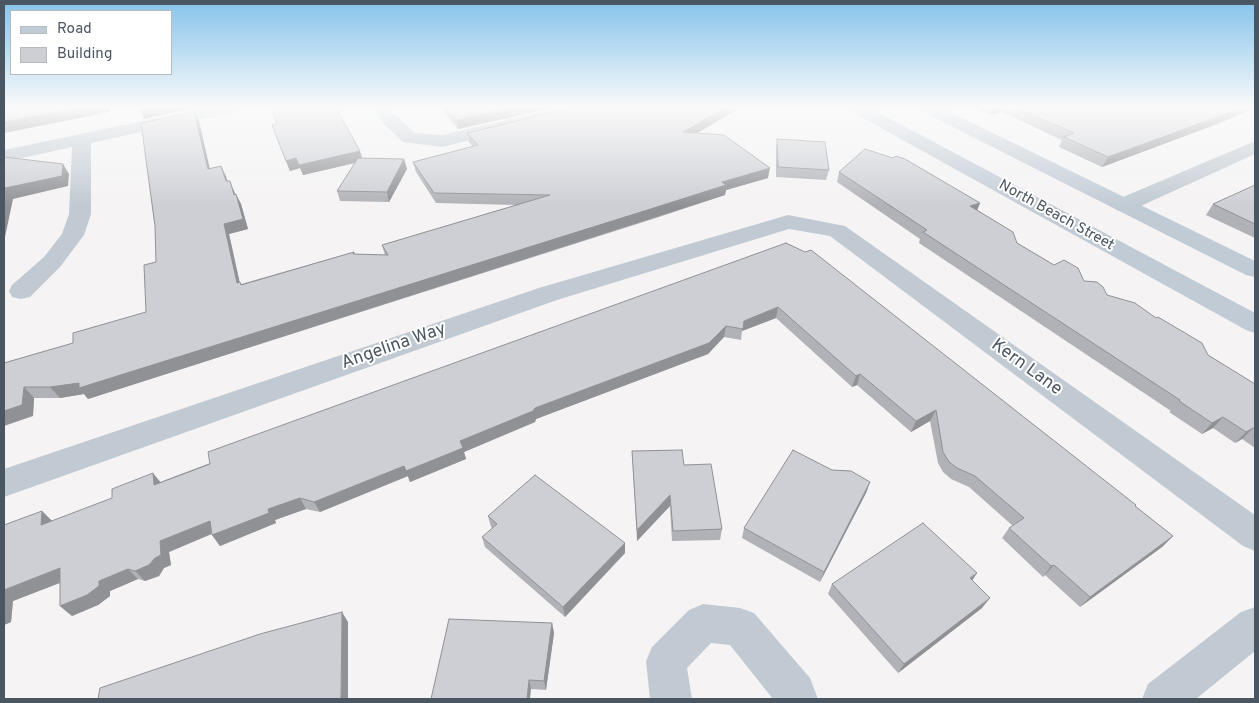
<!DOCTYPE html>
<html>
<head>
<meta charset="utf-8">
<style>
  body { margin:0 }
  #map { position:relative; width:1259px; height:703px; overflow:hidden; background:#f5f3f3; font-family:Overpass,sans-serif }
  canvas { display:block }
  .frame { position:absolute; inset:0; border:5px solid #4a5661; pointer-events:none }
  .legend { position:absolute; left:10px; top:10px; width:162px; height:65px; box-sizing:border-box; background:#fff; border:1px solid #b7bbc0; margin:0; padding:6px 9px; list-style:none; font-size:15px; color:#4a5661 }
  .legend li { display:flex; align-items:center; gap:10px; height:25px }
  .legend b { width:25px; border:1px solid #b7bbc0 }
</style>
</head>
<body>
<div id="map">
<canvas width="1259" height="703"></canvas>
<div class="frame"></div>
<ul class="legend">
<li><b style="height:6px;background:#c1cbd6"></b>Road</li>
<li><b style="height:14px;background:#cdcfd5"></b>Building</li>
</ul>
</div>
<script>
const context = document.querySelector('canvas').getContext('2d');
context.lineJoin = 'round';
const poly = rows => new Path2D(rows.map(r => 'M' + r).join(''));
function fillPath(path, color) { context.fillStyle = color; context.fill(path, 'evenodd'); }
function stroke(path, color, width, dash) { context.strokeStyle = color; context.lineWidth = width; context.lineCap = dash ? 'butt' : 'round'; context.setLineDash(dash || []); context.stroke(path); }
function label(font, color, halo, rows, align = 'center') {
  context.font = font + ' Overpass,sans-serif'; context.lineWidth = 4; context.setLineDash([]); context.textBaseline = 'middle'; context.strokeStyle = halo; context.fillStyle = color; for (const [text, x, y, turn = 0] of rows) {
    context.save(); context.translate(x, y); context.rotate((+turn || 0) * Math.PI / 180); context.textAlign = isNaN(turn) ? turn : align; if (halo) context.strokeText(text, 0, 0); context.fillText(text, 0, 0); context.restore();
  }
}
fillPath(poly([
  [205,108,237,108,234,112,228,113,91,143,91,214,84,235,60,267,30,297,21,299,12,297,9,291,12,285,44,257,62,234,69,214,72,147,4,162,4,150,205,108],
  [374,108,390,108,396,115,415,133,442,135,558,108,587,108,584,112,442,147,403,142,383,123,374,108],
  [1255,141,1255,154,1132,210,1124,211,1116,210,1113,205,1116,200,1255,141],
  [788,215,845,226,1255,515,1255,551,1243,546,830,236,789,229,557,300,4,497,4,469,539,288,788,215],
  [703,604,740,608,754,613,810,678,818,699,773,699,730,645,711,643,687,668,692,699,650,699,646,661,652,647,689,610,703,604],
  [1255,607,1255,651,1196,699,1142,699,1148,684,1241,612,1255,607]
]), '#c1cad2');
fillPath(poly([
  [849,108,870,108,1255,313,1255,333,1246,330,852,112,849,108],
  [920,108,942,108,1255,261,1255,277,1246,275,923,112,920,108]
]), '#c1cbd6');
fillPath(poly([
  [441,108,552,108,458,129],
  [571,108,740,108,697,133,768,178,726,190,725,195,656,218,88,399,84,394,60,398,34,398,33,416,4,363,73,343,146,312,156,262,194,112,199,121,210,169,221,166,227,181,234,191,241,204,248,229,229,234,240,283,241,284,354,252,355,254,385,255,382,245,517,205,436,203,416,172,413,162,473,147,469,142,467,133],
  [975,108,1255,108,1217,124,1102,167,1059,147,1062,140,1002,112,991,115],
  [272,125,362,158,404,159,407,169,389,202,340,201,337,191,355,163,303,175,300,168,290,171],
  [777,139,829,170,826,180,776,177,776,148],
  [839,172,980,203,977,210,1017,243,1054,265,1084,281,1255,384,1255,448,1242,439,1235,443,1213,428,1202,434,1169,412,1171,411,919,243,920,239,837,182],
  [1255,185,1255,238,1206,215,1213,204],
  [786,243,1135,506,1173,536,1162,547,1080,607,1045,575,1043,577,1002,538,1009,528,1013,526,969,487,951,479,943,472,938,463,930,421,911,432,857,385,852,387,776,318,742,331,741,340,724,337,708,354,536,419,535,422,464,452,466,459,410,482,408,476,320,512,306,509,275,520,276,523,220,546,212,535,212,534,169,552,171,565,164,568,159,576,145,581,138,579,110,591,110,596,98,605,72,616,60,606,60,583,13,601,11,622,4,625,42,511,52,521,160,482],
  [632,451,684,465,722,529,720,540,672,541,670,506,637,541],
  [832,470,870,482,866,493,820,582,742,538,744,528],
  [488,516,625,553,565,617,485,547,482,537,492,528,491,527],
  [832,584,982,608,898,673,828,594],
  [552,623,554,633,546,690,531,689,431,699]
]), '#b0b2b7');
fillPath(poly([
  [80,108,110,108,110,112,4,133,4,122],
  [148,108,196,108,144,119,140,109],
  [510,108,552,108,458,129,457,120],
  [725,108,740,108,682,142,683,132],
  [994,108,1004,108,1002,112,991,115],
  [1240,108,1255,108,1217,124,1102,167,1108,157],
  [194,112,199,121,212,180,208,169],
  [360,151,363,161,303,175,299,165],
  [296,158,300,168,290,171,286,161],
  [404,159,407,169,389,202,387,192],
  [63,164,69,174,68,186,13,199,5,237,4,238,4,196,5,188],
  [221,166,226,176,231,192,226,181],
  [770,168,768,178,726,190,725,195,88,399,84,394,60,398,50,387],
  [230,181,234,191,239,205,234,195],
  [236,194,241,204,248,229,229,234,242,294,237,283,224,224],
  [980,203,976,213,970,206],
  [778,307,776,318,742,331,744,321],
  [726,326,724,337,708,354,536,419,535,422,464,452,466,459,410,482,406,471,460,441,535,408],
  [860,374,857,385,852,387,856,376],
  [24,387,34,398,33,416,4,426,4,411],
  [936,410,930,421,911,432,916,421],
  [1223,417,1213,428,1202,434,1212,423],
  [1253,428,1242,439,1235,443,1246,432],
  [404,466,408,476,320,512,314,502],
  [153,473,162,484,154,485],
  [870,482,866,493,820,582,824,572],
  [670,495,670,506,637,541,637,530],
  [300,498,306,509,275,520,276,523,220,546,212,535,268,509],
  [42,511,53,522,41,525],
  [210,521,218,531,169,552,171,565,164,568,159,576,145,581,135,571,155,558,160,541],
  [1173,536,1162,547,1080,607,1090,597],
  [625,543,625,553,565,617,563,607],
  [1054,565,1045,575,1043,577,1051,566],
  [60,568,72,578,13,601,11,622,4,625,4,590],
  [128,569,138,579,110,591,110,596,98,605,72,616,60,606,99,581],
  [977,573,970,584,970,578],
  [990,598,982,608,898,673,904,664],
  [342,612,348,622,348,699,341,699],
  [552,623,554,633,546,690,544,681],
  [529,680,531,689,530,699,527,699]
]), '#909195');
const building = poly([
  [4,108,80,108,4,122,4,108],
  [271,108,336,108,360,151,299,165,296,158,286,161,272,125,277,124,271,108],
  [447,108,510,108,457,120,447,108],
  [571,108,725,108,683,132,724,135,770,168,722,182,726,185,657,207,79,388,79,383,50,387,24,387,22,405,4,411,4,363,73,343,73,333,146,312,144,265,156,262,155,226,141,123,194,112,208,169,221,166,226,181,230,181,234,195,236,194,243,219,224,224,237,283,240,282,241,285,354,252,353,254,388,255,382,245,550,195,434,193,413,162,478,145,467,133,571,108],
  [1017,108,1240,108,1223,115,1108,157,1064,137,1074,133,1017,108],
  [777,139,825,142,829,170,778,167,777,139],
  [865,149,893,158,896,156,905,159,980,203,970,206,1013,232,1017,243,1054,265,1064,260,1078,268,1084,281,1097,282,1103,287,1107,295,1135,303,1156,318,1158,317,1202,343,1208,355,1255,384,1255,429,1253,428,1246,432,1223,417,1212,423,1179,401,1180,400,923,232,927,230,839,172,865,149],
  [4,157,63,164,62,176,5,188,4,196,4,157],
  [358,158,404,159,387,192,337,191,358,158],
  [1255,185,1255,224,1213,204,1255,185],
  [786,243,805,252,811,250,1136,505,1135,506,1173,536,1090,597,1054,565,1051,566,1009,528,1024,518,975,476,957,468,949,462,943,452,936,410,916,421,860,374,856,376,778,307,744,321,743,329,726,326,709,343,535,408,533,411,460,441,463,448,406,471,404,466,314,502,300,498,268,509,269,513,212,535,210,521,160,541,161,555,155,558,149,565,135,571,128,569,99,581,99,586,87,595,60,606,60,568,4,590,4,525,42,511,41,525,112,498,112,489,153,473,154,485,210,464,208,452,786,243],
  [682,450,684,465,711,464,722,529,673,531,670,495,637,530,632,451,682,450],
  [793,450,832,470,851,471,870,482,824,572,744,528,793,450],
  [535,475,625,543,563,607,482,537,497,524,488,516,535,475],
  [923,523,977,573,970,578,990,598,904,664,832,584,923,523],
  [342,612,341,699,98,699,100,688,260,634,342,612],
  [449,619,552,623,544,681,529,680,527,699,431,699,449,619]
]);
fillPath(building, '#cdcfd5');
stroke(building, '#909195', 1);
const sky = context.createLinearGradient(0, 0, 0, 206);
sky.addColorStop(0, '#85c3ea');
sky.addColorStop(0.52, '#fafafa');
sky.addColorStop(1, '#fafafa00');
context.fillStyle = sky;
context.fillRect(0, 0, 1259, 206);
label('15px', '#4a5661', '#fff', [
  ["North Beach Street",1056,216,29]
]);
label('18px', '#4a5661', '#fff', [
  ["Angelina Way",394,347,-19],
  ["Kern Lane",1026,368,36]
]);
</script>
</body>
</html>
